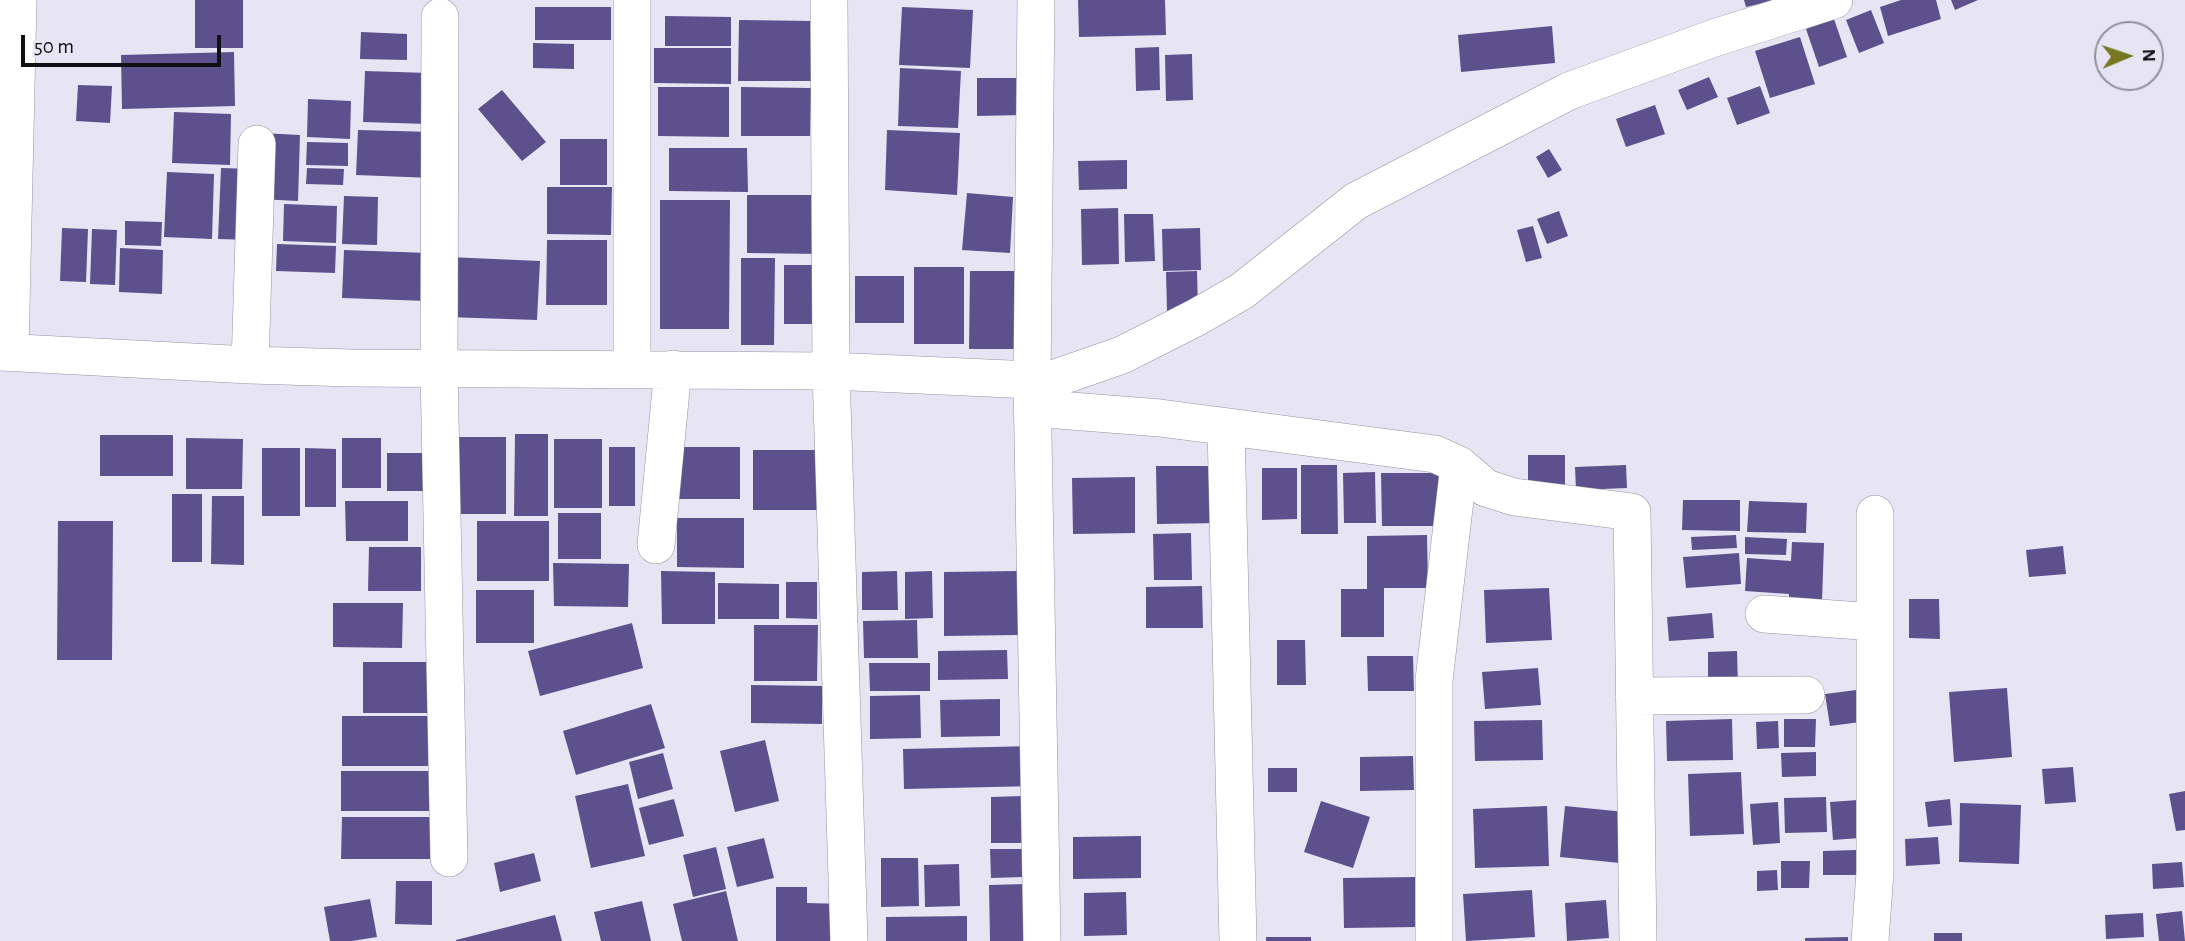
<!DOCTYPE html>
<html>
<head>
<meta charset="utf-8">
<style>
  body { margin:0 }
  #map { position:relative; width:2185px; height:941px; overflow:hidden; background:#e7e5f4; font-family:"Alegreya Sans",sans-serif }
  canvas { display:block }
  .north { position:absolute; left:2094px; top:21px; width:70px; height:70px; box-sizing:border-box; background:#e7e5f4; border:2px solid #91909b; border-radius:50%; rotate:88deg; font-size:19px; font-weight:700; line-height:28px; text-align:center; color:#111015 }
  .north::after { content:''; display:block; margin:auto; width:24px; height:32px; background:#767820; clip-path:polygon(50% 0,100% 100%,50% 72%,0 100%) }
  .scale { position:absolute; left:21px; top:35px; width:200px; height:32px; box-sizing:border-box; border:4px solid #111015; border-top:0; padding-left:9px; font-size:21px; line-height:24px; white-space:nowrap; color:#111015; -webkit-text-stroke:5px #e7e5f4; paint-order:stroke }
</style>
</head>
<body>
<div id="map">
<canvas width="2185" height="941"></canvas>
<div class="north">N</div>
<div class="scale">50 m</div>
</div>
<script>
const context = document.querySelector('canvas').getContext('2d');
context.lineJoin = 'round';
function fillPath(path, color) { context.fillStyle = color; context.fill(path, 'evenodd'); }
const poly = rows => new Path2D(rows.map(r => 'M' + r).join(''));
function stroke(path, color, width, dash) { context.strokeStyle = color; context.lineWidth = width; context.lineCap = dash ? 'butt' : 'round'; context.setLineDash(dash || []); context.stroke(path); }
fillPath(poly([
  [195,0,243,0,243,48,195,48],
  [1078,0,1165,0,1166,35,1079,37],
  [1744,0,1771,0,1771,1,1746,7],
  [1901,0,1936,0,1941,19,1888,36,1880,7],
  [1951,0,1978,0,1955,10],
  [535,7,611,7,611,40,535,40],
  [902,7,973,10,970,68,899,65],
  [1871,10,1884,43,1859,53,1846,20],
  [665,16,731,17,731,46,665,46],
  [1834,19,1847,57,1819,67,1806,29],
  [739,20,813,21,813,81,738,81],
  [1552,26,1555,63,1461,72,1458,35],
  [361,32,407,34,407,60,360,59],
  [1800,37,1815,84,1770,98,1755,51],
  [533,43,574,44,574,69,533,68],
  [1159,47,1160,90,1136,91,1135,48],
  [654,48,731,48,731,84,654,83],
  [234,52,235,106,122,109,121,55],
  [1192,54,1193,100,1166,101,1165,55],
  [900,68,961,71,958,128,898,126],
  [365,71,429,73,427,124,363,122],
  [1709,77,1718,97,1687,110,1678,90],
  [977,78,1022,78,1022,115,977,116],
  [78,85,112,86,110,123,76,121],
  [1760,86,1770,113,1737,125,1727,98],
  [658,87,729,87,729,137,658,136],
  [741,87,811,88,810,136,741,136],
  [502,90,546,142,522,161,478,109],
  [308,99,351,101,350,139,307,137],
  [1655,105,1665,134,1626,147,1616,119],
  [174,112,231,114,230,165,172,163],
  [358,130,434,132,432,178,356,175],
  [887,130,960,133,957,195,885,190],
  [261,133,300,135,298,201,258,199],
  [560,139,607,139,607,185,560,185],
  [307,142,348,143,348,166,306,165],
  [669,148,747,148,748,192,669,191],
  [1549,149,1562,170,1548,178,1536,157],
  [1127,160,1127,189,1079,190,1078,161],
  [221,168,255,169,252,240,218,239],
  [307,168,344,169,343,185,306,184],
  [167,172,214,174,212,239,164,237],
  [547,187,612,187,611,235,547,234],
  [967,193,1013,197,1010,253,962,250],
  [747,195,821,195,821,254,747,253],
  [344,196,378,197,377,245,342,244],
  [660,200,730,200,729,329,660,329],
  [284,204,337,206,336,243,283,241],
  [1118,208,1119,264,1082,265,1081,209],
  [1559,211,1568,236,1547,244,1537,219],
  [1124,214,1153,214,1155,261,1125,262],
  [125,221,162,222,161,246,125,245],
  [1533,226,1542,258,1526,262,1517,230],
  [62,228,88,229,86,282,60,281],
  [1200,228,1201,270,1163,271,1162,229],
  [92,229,117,230,115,285,90,284],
  [547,240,607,240,607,305,546,305],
  [277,244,336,246,335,273,276,271],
  [120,248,163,250,162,294,119,292],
  [344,250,429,253,427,301,342,298],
  [448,257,540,261,537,320,446,317],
  [741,258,775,258,774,345,741,345],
  [784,265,816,265,816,324,784,324],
  [914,267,964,267,964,344,914,344],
  [970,271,1025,271,1024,349,969,349],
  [1197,271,1198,310,1167,311,1166,272],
  [855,276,904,276,904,323,855,323],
  [515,434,548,434,548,516,514,516],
  [100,435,173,435,173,476,100,476],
  [453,437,506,437,506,514,452,514],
  [186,438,243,439,242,489,186,489],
  [342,438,381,438,381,488,342,488],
  [554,439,602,439,602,508,554,508],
  [609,447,635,447,635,506,609,506],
  [680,447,740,447,740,499,679,499],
  [262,448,300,448,300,516,262,516],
  [305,448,336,449,336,507,305,507],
  [753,450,822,450,821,510,753,510],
  [387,453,431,453,431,491,387,491],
  [1528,455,1565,455,1565,485,1528,484],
  [1301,465,1337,465,1338,534,1301,534],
  [1626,465,1627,488,1576,490,1575,467],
  [1156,466,1219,466,1220,523,1157,524],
  [1262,468,1297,468,1297,519,1262,520],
  [1375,472,1376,523,1344,523,1343,473],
  [1381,473,1448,473,1448,526,1382,526],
  [1135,477,1135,533,1073,534,1072,478],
  [172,494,202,494,202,562,172,562],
  [212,496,244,496,244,565,211,564],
  [1683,500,1740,500,1740,531,1682,530],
  [345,501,408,501,408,541,346,541],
  [1749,501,1807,503,1806,533,1747,532],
  [558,513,601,513,601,559,558,559],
  [677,518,744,518,744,568,677,567],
  [58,521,113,521,112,660,57,660],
  [477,521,549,521,549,581,477,581],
  [1191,533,1192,580,1154,580,1153,534],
  [1427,535,1428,588,1384,588,1384,637,1341,637,1341,589,1367,589,1367,536],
  [1736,535,1737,548,1692,550,1691,537],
  [1745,537,1787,539,1786,555,1745,554],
  [1792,542,1824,543,1822,601,1789,600,1789,594,1745,591,1747,558,1791,561],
  [2063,546,2066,574,2029,577,2026,550],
  [369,547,421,547,421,591,368,591],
  [1739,553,1741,584,1686,588,1683,557],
  [553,563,629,564,628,607,554,606],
  [661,571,715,572,715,624,662,624],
  [897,571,898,610,862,610,862,572],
  [932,571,933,618,905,619,905,572],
  [1018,571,1019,635,944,636,944,572],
  [786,582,817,582,817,619,786,618],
  [718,583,779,584,779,619,718,619],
  [1202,586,1203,628,1146,628,1146,587],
  [1549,588,1552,640,1486,643,1484,590],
  [476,590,534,590,534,643,476,643],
  [1909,599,1939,599,1940,639,1909,638],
  [333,603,403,603,402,648,333,647],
  [1712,613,1714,638,1669,641,1667,617],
  [917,620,918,658,864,658,863,621],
  [632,623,643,668,540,696,528,651],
  [754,625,818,625,817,681,754,681],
  [1277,640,1305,640,1306,685,1277,685],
  [1007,650,1008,679,938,680,938,651],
  [1737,651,1738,686,1708,687,1708,652],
  [1367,656,1413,656,1414,691,1368,691],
  [363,662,434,662,433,713,363,713],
  [869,663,930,663,930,691,870,691],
  [1538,668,1541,705,1485,709,1482,672],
  [751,685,822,686,822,724,751,723],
  [2007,688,2012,757,1954,762,1949,692],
  [1864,689,1868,721,1830,726,1825,694],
  [920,695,921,738,870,739,870,696],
  [1000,699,1000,736,941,737,940,700],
  [651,704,665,748,576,775,563,731],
  [342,716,435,716,434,766,342,766],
  [1732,719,1733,760,1667,761,1666,721],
  [1784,719,1816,719,1815,747,1784,747],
  [1542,720,1543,760,1475,761,1474,721],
  [1778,721,1779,748,1757,749,1756,722],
  [765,740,779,801,735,812,720,751],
  [1034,746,1036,786,904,789,903,749],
  [1816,752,1816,776,1782,777,1781,753],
  [663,753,673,789,638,799,629,762],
  [1413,756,1414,790,1360,791,1360,757],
  [2073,767,2076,802,2045,804,2042,769],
  [1268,768,1297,768,1297,792,1268,792],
  [341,771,439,771,439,811,341,811],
  [1741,772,1744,834,1690,836,1688,774],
  [628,784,645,856,591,868,575,796],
  [2185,791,2185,830,2176,831,2169,794],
  [1023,796,1024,843,991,843,991,797],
  [1826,797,1827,832,1785,833,1784,798],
  [674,799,684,836,649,845,639,808],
  [1950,799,1952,825,1928,827,1925,802],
  [1858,800,1860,838,1833,840,1830,802],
  [1321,801,1370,817,1353,868,1304,852],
  [1778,802,1780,843,1753,845,1750,804],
  [1960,803,2021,805,2019,864,1959,862],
  [1547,806,1549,866,1475,868,1473,809],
  [1565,806,1635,813,1630,864,1560,857],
  [342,817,436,817,436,859,341,859],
  [1141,836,1141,878,1073,879,1073,837],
  [1938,837,1940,864,1906,866,1905,839],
  [764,838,774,878,737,887,727,847],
  [716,847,726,889,693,897,683,855],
  [990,849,1023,849,1023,877,991,878],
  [1856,850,1856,875,1823,875,1823,851],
  [534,853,541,881,500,892,494,863],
  [881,858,918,858,919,906,881,907],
  [1781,861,1810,861,1809,888,1781,888],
  [2182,862,2184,887,2153,889,2152,864],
  [959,864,960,906,925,907,924,865],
  [1777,870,1778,890,1757,891,1757,871],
  [1417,877,1418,927,1344,928,1343,878],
  [396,881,432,881,432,925,395,924],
  [1026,884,1027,941,990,941,989,885],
  [776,887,807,887,807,903,846,904,846,941,776,941],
  [1532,890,1535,937,1466,941,1463,894],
  [726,891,738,941,682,941,673,904],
  [1126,892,1127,935,1084,936,1084,893],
  [370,899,377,937,352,941,330,941,324,907],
  [1606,900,1609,938,1567,941,1565,903],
  [642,901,651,941,601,941,594,912],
  [2182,911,2185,941,2159,941,2156,914],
  [2143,913,2144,937,2106,939,2105,915],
  [555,915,562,941,456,941,456,940],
  [967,916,967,941,886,941,886,917],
  [1934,933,1962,933,1962,941,1934,941],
  [1266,937,1311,937,1311,941,1266,941],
  [1848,937,1848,941,1805,941,1805,938]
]), '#5c518d');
const minor = poly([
  [632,0,632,368],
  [829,0,831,371,849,941],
  [1036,0,1032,380,1042,941],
  [440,17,439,369,449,858],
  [0,352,250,365,351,368,831,371,1032,380,1053,379,1122,355,1197,317,1242,291,1356,201,1569,91,1714,38,1834,0],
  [10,352,18,0],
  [250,365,257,144],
  [1033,408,1160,418,1435,454,1459,465,1486,488,1514,497,1632,512,1638,941],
  [1226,427,1238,941],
  [656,545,673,369],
  [1764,614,1875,622],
  [1634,696,1806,695],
  [1434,941,1434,680,1459,465],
  [1870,941,1875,872,1875,514]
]);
stroke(minor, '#9593a1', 38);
stroke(minor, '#fff', 37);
</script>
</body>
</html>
